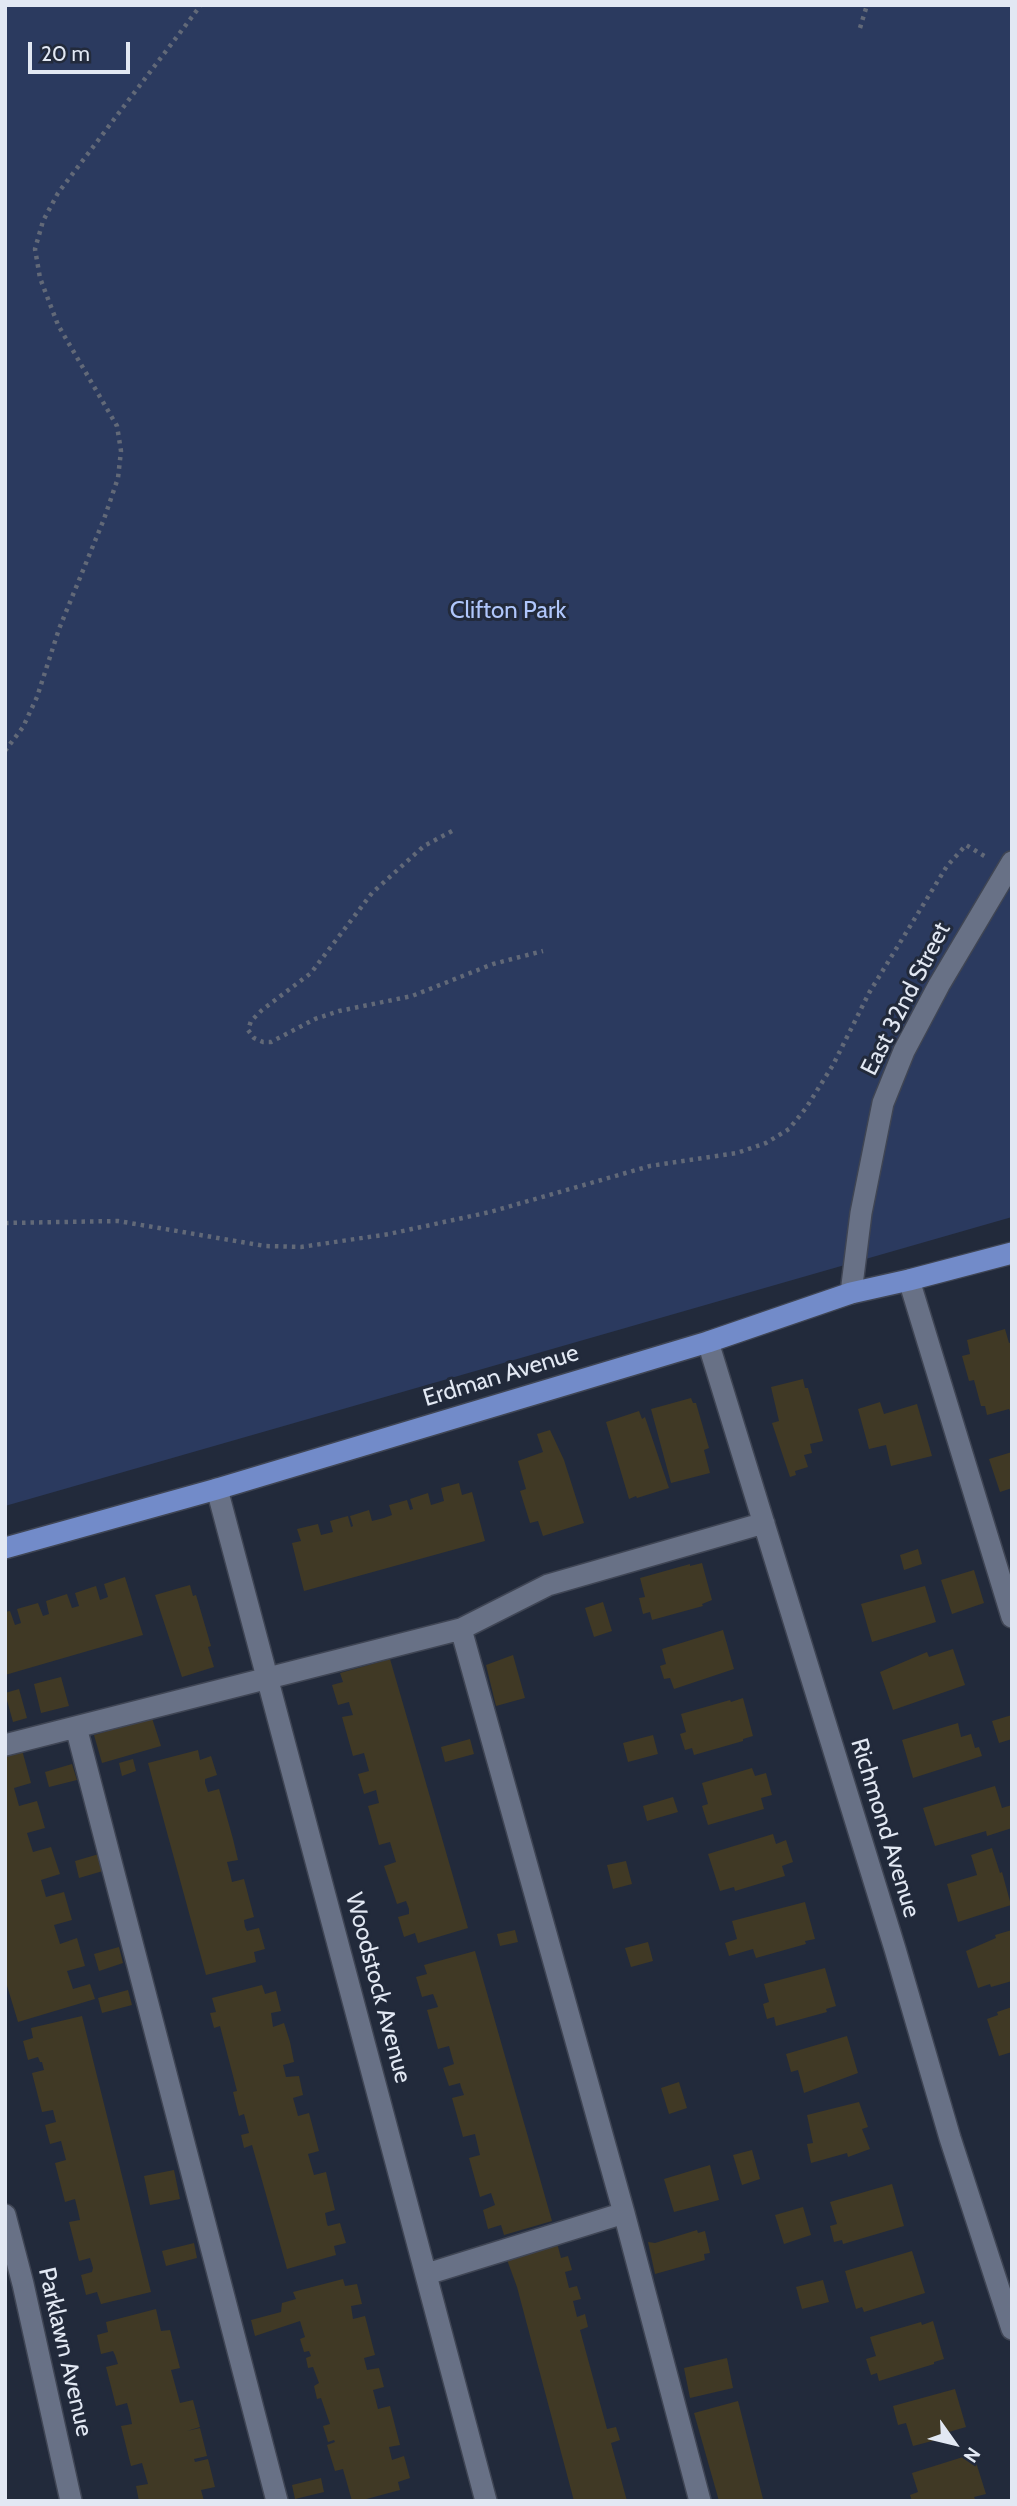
<!DOCTYPE html>
<html>
<head>
<meta charset="utf-8">
<style>
  body { margin:0 }
  #map { position:relative; width:1017px; height:2506px; overflow:hidden; background:#222a3b; font-family:Cabin,sans-serif }
  canvas { display:block }
  .frame { position:absolute; inset:0; border:7px solid #e2e8f3; pointer-events:none }
  .north { position:absolute; left:919px; top:2408px; width:70px; height:70px; -webkit-text-stroke:5px #222a3b; paint-order:stroke; rotate:124deg; font-size:19px; font-weight:700; line-height:28px; text-align:center; color:#e2e8f3 }
  .north::after { content:''; display:block; margin:auto; width:24px; height:32px; background:#e2e8f3; clip-path:polygon(50% 0,100% 100%,50% 72%,0 100%) }
  .scale { position:absolute; left:28px; top:42px; width:102px; height:32px; box-sizing:border-box; border:4px solid #e2e8f3; border-top:0; padding-left:9px; font-size:21px; line-height:24px; white-space:nowrap; color:#e2e8f3; -webkit-text-stroke:5px #222a3b; paint-order:stroke }
</style>
</head>
<body>
<div id="map">
<canvas width="1017" height="2506"></canvas>
<div class="frame"></div>
<div class="north">N</div>
<div class="scale">20 m</div>
</div>
<script>
const context = document.querySelector('canvas').getContext('2d');
context.lineJoin = 'round';
function fillPath(path, color) { context.fillStyle = color; context.fill(path, 'evenodd'); }
const poly = rows => new Path2D(rows.map(r => 'M' + r).join(''));
function stroke(path, color, width, dash) { context.strokeStyle = color; context.lineWidth = width; context.lineCap = dash ? 'butt' : 'round'; context.setLineDash(dash || []); context.stroke(path); }
function label(font, color, halo, rows, align = 'center') {
  context.font = font + ' Cabin,sans-serif'; context.lineWidth = 6; context.setLineDash([]); context.textBaseline = 'middle'; context.strokeStyle = halo; context.fillStyle = color; for (const [text, x, y, turn = 0] of rows) {
    context.save(); context.translate(x, y); context.rotate((+turn || 0) * Math.PI / 180); context.textAlign = isNaN(turn) ? turn : align; if (halo) context.strokeText(text, 0, 0); context.fillText(text, 0, 0); context.restore();
  }
}
fillPath(poly([
  [5,5,1012,5,1012,1217,5,1506]
]), '#2b3a5f');
fillPath(poly([
  [1005,1329,1009,1343,1012,1342,1012,1415,1009,1409,987,1415,985,1406,981,1406,974,1380,969,1381,962,1356,970,1354,967,1340],
  [803,1379,805,1388,808,1388,823,1441,810,1444,812,1453,804,1455,808,1467,795,1471,796,1475,790,1477,772,1423,779,1421,771,1387],
  [691,1398,693,1403,696,1403,709,1448,704,1450,710,1473,671,1483,651,1409],
  [880,1402,884,1414,917,1404,932,1456,891,1466,886,1445,869,1449,858,1409],
  [639,1411,642,1419,645,1417,669,1488,637,1498,636,1496,629,1499,606,1422],
  [550,1430,564,1460,584,1523,543,1536,538,1521,530,1523,520,1491,526,1489,518,1461,543,1452,537,1434],
  [1012,1452,1012,1488,1000,1492,989,1459],
  [459,1483,462,1495,472,1492,485,1541,304,1591,292,1543,301,1541,297,1529,318,1524,321,1535,333,1532,330,1521,348,1516,351,1527,353,1526,350,1516,369,1510,372,1521,384,1518,392,1515,389,1505,407,1500,410,1510,413,1509,410,1499,428,1493,431,1505,444,1501,441,1488],
  [918,1549,922,1564,904,1570,900,1555],
  [702,1563,712,1600,702,1604,703,1606,652,1620,650,1612,643,1614,639,1598,645,1597,640,1578,690,1564,690,1566],
  [974,1570,984,1603,952,1614,941,1580],
  [125,1577,143,1635,5,1675,5,1612,10,1611,15,1625,21,1623,17,1609,38,1603,43,1616,49,1614,46,1601,67,1594,72,1608,79,1606,75,1593,96,1586,100,1600,108,1597,104,1584],
  [190,1585,193,1596,196,1595,211,1646,208,1647,214,1667,182,1677,155,1595],
  [925,1586,936,1622,872,1642,861,1604],
  [603,1602,612,1631,594,1637,585,1608],
  [723,1630,734,1669,674,1689,670,1678,664,1679,660,1666,666,1664,662,1649],
  [953,1649,965,1685,893,1710,880,1672,927,1652,929,1657],
  [513,1655,525,1698,496,1706,486,1665],
  [390,1659,468,1928,418,1943,415,1933,404,1937,398,1917,409,1914,409,1909,406,1901,397,1904,384,1866,396,1862,390,1842,379,1845,368,1806,379,1803,376,1790,364,1794,358,1774,369,1771,364,1753,353,1756,342,1717,353,1715,350,1706,349,1702,338,1705,332,1685,343,1682,340,1673],
  [61,1677,69,1706,41,1713,34,1684],
  [19,1689,27,1718,13,1722,5,1693],
  [743,1698,753,1736,743,1739,743,1741,694,1755,692,1748,685,1750,680,1734,686,1732,681,1714,730,1700,731,1702],
  [1012,1715,1012,1739,999,1743,992,1721],
  [152,1718,161,1746,102,1763,94,1735],
  [958,1723,961,1737,971,1734,975,1748,979,1747,982,1756,913,1778,902,1740],
  [653,1735,658,1754,628,1762,623,1743],
  [470,1739,474,1754,445,1762,441,1747],
  [22,1750,31,1783,14,1788,19,1806,37,1801,45,1828,27,1833,33,1852,51,1847,60,1874,41,1880,46,1897,64,1892,72,1920,54,1925,60,1944,77,1938,85,1966,67,1971,73,1989,90,1984,95,1999,18,2022,5,1979,5,1755],
  [198,1750,200,1760,211,1756,217,1775,205,1779,205,1783,208,1792,219,1789,233,1839,238,1860,227,1862,230,1873,232,1882,244,1879,254,1917,244,1920,245,1927,247,1931,259,1928,265,1949,254,1952,256,1962,206,1975,148,1763],
  [133,1759,136,1771,122,1776,119,1763],
  [72,1764,77,1780,49,1787,45,1772],
  [752,1768,755,1776,766,1773,772,1795,761,1798,764,1809,708,1825,702,1806,708,1804,702,1783],
  [995,1786,1002,1808,1012,1805,1012,1828,987,1836,986,1831,935,1846,923,1808],
  [673,1797,678,1812,647,1821,643,1806],
  [773,1834,776,1844,786,1840,793,1862,782,1866,785,1876,735,1891,734,1887,720,1891,708,1854],
  [992,1848,1000,1873,1002,1872,1011,1905,958,1922,947,1884,977,1875,971,1855],
  [99,1854,103,1871,79,1878,75,1861],
  [626,1861,632,1884,613,1889,607,1865],
  [805,1902,815,1939,805,1941,806,1944,756,1958,753,1949,729,1956,725,1943,737,1939,732,1921],
  [515,1930,518,1942,500,1946,497,1934],
  [1012,1930,1012,1981,991,1987,990,1984,978,1988,966,1951,996,1938,995,1935],
  [648,1942,653,1961,631,1967,625,1948],
  [119,1947,123,1963,99,1971,94,1954],
  [475,1951,552,2221,504,2235,501,2225,488,2229,483,2210,495,2205,491,2193,480,2197,469,2158,480,2155,475,2134,463,2137,452,2098,464,2095,461,2087,460,2083,449,2086,443,2068,454,2064,452,2057,449,2046,438,2049,427,2010,438,2007,435,1999,433,1994,422,1997,416,1977,427,1974,424,1965],
  [825,1968,836,2006,826,2009,827,2012,776,2026,774,2017,767,2019,763,2004,769,2002,764,1984],
  [262,1985,265,1994,276,1991,281,2011,271,2013,273,2027,284,2023,290,2042,294,2062,283,2065,286,2077,299,2076,303,2095,293,2098,298,2116,309,2113,319,2151,308,2154,314,2175,326,2172,335,2210,325,2213,327,2224,328,2226,340,2223,346,2243,334,2246,336,2255,287,2269,252,2145,244,2148,241,2135,249,2133,244,2114,239,2116,233,2092,237,2091,220,2026,214,2028,210,2013,216,2012,212,1998],
  [128,1990,132,2005,102,2013,98,1998],
  [1012,2007,1012,2052,999,2056,987,2019,998,2015,997,2012],
  [82,2016,151,2292,101,2304,97,2292,86,2295,81,2275,92,2272,93,2268,90,2258,79,2261,69,2222,80,2220,78,2211,75,2199,65,2202,55,2163,66,2160,61,2141,50,2144,45,2125,56,2122,53,2110,42,2112,32,2073,44,2070,42,2062,40,2062,38,2057,28,2060,23,2041,33,2038,31,2028],
  [847,2036,858,2073,804,2093,798,2070,791,2072,786,2054],
  [679,2082,687,2108,669,2114,661,2088],
  [859,2102,868,2127,862,2129,870,2149,848,2157,847,2153,811,2163,807,2144,813,2143,807,2115],
  [752,2150,760,2179,742,2185,733,2155],
  [710,2165,719,2200,674,2212,664,2179],
  [174,2170,180,2199,150,2205,144,2176],
  [892,2184,904,2226,843,2244,842,2240,834,2242,830,2226,837,2224,830,2202],
  [803,2207,811,2235,784,2244,775,2215],
  [697,2230,698,2233,705,2231,710,2253,704,2254,705,2260,655,2274,648,2242,655,2243],
  [194,2243,197,2258,166,2266,162,2251],
  [557,2243,561,2258,568,2256,572,2270,565,2272,569,2288,577,2286,581,2299,573,2301,577,2317,585,2314,588,2327,580,2330,607,2429,616,2427,620,2440,611,2443,627,2501,574,2501,517,2287,506,2257],
  [912,2251,925,2293,864,2312,862,2307,856,2309,845,2271],
  [343,2279,345,2286,357,2284,362,2304,351,2306,353,2319,365,2316,375,2355,364,2358,367,2370,379,2368,384,2387,373,2390,378,2409,390,2406,400,2445,389,2447,392,2460,404,2456,410,2478,398,2482,400,2490,359,2501,352,2501,343,2469,335,2471,327,2445,335,2442,334,2440,328,2442,323,2426,330,2424,321,2398,317,2399,314,2386,319,2383,313,2367,308,2368,306,2358,311,2356,309,2351,304,2352,300,2339,305,2337,300,2321,255,2336,251,2320,281,2312,282,2303,296,2299,293,2292],
  [823,2280,829,2302,802,2309,796,2287],
  [156,2309,161,2331,170,2330,180,2368,171,2370,180,2403,193,2400,200,2427,187,2431,200,2428,207,2456,194,2459,195,2462,208,2459,215,2487,201,2490,204,2501,139,2501,136,2486,148,2484,142,2463,131,2466,121,2426,132,2424,130,2414,127,2403,116,2406,106,2367,118,2364,115,2355,113,2351,101,2354,97,2335,108,2332,106,2322],
  [933,2321,944,2359,934,2362,934,2364,879,2381,877,2373,871,2375,866,2359,876,2356,870,2337,921,2322,922,2325],
  [727,2358,733,2388,690,2398,684,2368],
  [955,2389,966,2427,935,2436,936,2440,913,2446,906,2423,898,2425,893,2406],
  [738,2401,763,2499,758,2501,719,2501,694,2413],
  [974,2456,986,2494,974,2497,976,2501,912,2501,910,2495,918,2492,912,2473,963,2457,964,2459],
  [321,2478,324,2492,295,2499,292,2485]
]), '#403925');
const minor = poly([
  [909,1280,1012,1617],
  [851,1293,861,1213,883,1103,904,1051,939,985,1012,862],
  [708,1342,895,1949,950,2138,1012,2329],
  [217,1489,486,2501],
  [461,1629,548,1585,764,1523],
  [76,1727,277,2501],
  [5,1745,461,1629,624,2213,700,2501],
  [5,2215,23,2284,71,2501],
  [427,2274,624,2213]
]);
const major = poly([
  [5,1548,217,1489,708,1342,851,1293,909,1280,1012,1253]
]);
stroke(minor, '#3f4554', 24);
stroke(major, '#3f4554', 24);
stroke(poly([
  [860,28,867,5],
  [5,751,23,727,37,697,59,629,104,519,118,478,121,451,117,426,58,325,40,278,35,249,43,221,58,193,201,5],
  [452,831,424,846,372,893,311,973,262,1010,251,1021,248,1030,254,1038,263,1042,271,1042,315,1019,339,1011,412,996,493,964,543,951],
  [5,1223,118,1221,265,1246,301,1247,389,1234,490,1212,650,1166,737,1153,766,1143,789,1129,806,1108,833,1065,869,993,947,866,966,845,986,857]
]), '#626978', 4.5, [3.5, 5]);
stroke(minor, '#687186', 21);
stroke(major, '#728bc9', 21);
label('24px', '#b0c7fc', '#222a3b', [
  ["Clifton Park",508,611]
]);
label('24px', '#e2e8f3', '#222a3b', [
  ["East 32nd Street",906,999,-63],
  ["Erdman Avenue",501,1376,-17],
  ["Richmond Avenue",885,1828,73],
  ["Woodstock Avenue",378,1988,75],
  ["Parklawn Avenue",65,2352,77]
]);
</script>
</body>
</html>
